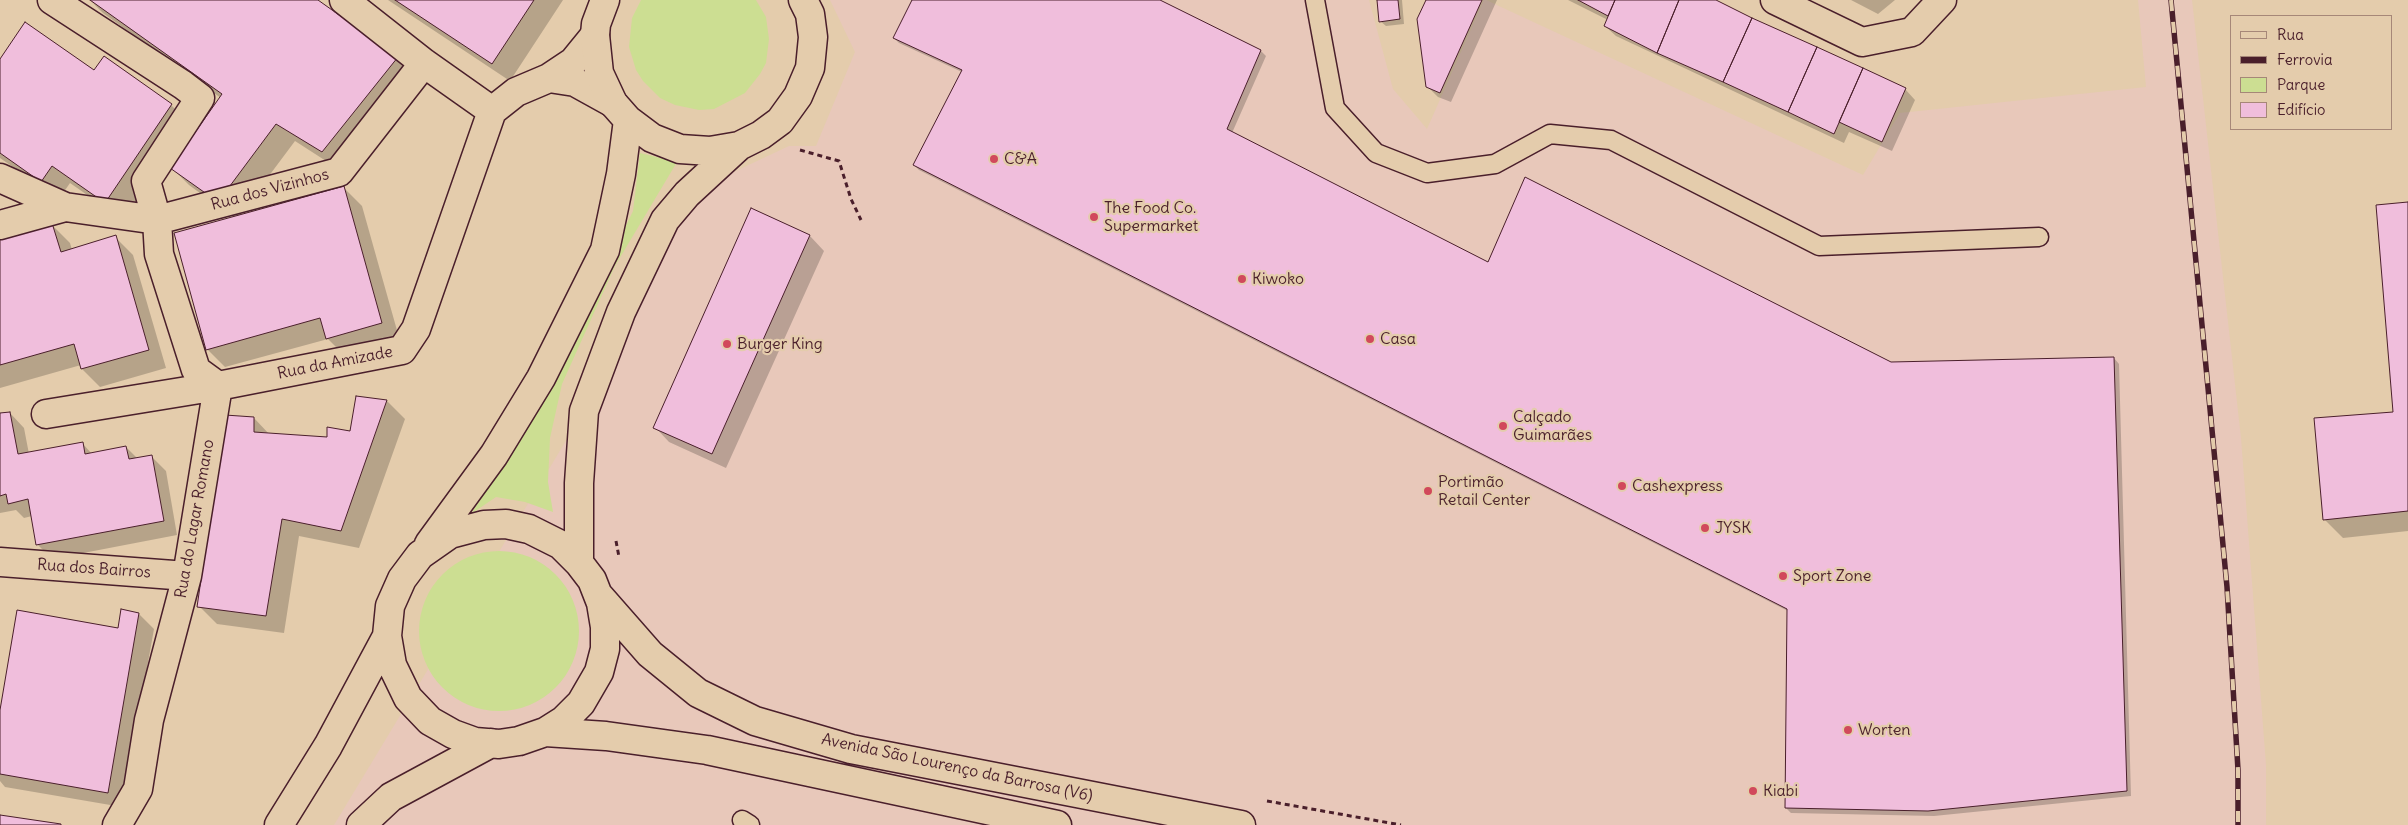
<!DOCTYPE html>
<html>
<head>
<meta charset="utf-8">
<style>
  body { margin:0 }
  #map { position:relative; width:2408px; height:825px; overflow:hidden; background:#e4ccac; font-family:Delius,sans-serif }
  canvas { display:block }
  .legend { position:absolute; left:2230px; top:15px; width:162px; height:115px; box-sizing:border-box; background:#e4ccac; border:1px solid #a68778; margin:0; padding:6px 9px; list-style:none; font-size:15px; color:#4a1f2b }
  .legend li { display:flex; align-items:center; gap:10px; height:25px }
  .legend b { width:25px; border:1px solid #a68778 }
</style>
</head>
<body>
<div id="map">
<canvas width="2408" height="825"></canvas>
<ul class="legend">
<li><b style="height:6px;background:#e4ccac"></b>Rua</li>
<li><b style="height:6px;background:#4a1f2b"></b>Ferrovia</li>
<li><b style="height:14px;background:#ccde92"></b>Parque</li>
<li><b style="height:14px;background:#f0bedc"></b>Edifício</li>
</ul>
</div>
<script>
const context = document.querySelector('canvas').getContext('2d');
context.lineJoin = 'round';
function fillPath(path, color) { context.fillStyle = color; context.fill(path, 'evenodd'); }
const poly = rows => new Path2D(rows.map(r => 'M' + r).join(''));
function stroke(path, color, width, dash) { context.strokeStyle = color; context.lineWidth = width; context.lineCap = dash ? 'butt' : 'round'; context.setLineDash(dash || []); context.stroke(path); }
function label(font, color, halo, rows, align = 'center') {
  context.font = font + ' Delius,sans-serif'; context.lineWidth = 4.5; context.setLineDash([]); context.textBaseline = 'middle'; context.strokeStyle = halo; context.fillStyle = color; for (const [text, x, y, turn = 0] of rows) {
    context.save(); context.translate(x, y); context.rotate((+turn || 0) * Math.PI / 180); context.textAlign = isNaN(turn) ? turn : align; if (halo) context.strokeText(text, 0, 0); context.fillText(text, 0, 0); context.restore();
  }
}
fillPath(poly([
  [830,0,1369,0,1393,89,1427,129,1484,0,1486,0,1863,175,1900,113,2146,87,2138,0,2192,0,2241,438,2266,765,2266,825,334,825,584,411,687,194,789,146,816,146,855,52]
]), '#e8c8ba');
fillPath(poly([
  [641,0,756,0,766,17,769,39,766,63,760,74,745,93,714,109,699,110,675,105,660,98,643,81,636,70,629,47,632,18],
  [640,153,677,162,615,266,562,384,550,438,548,482,553,512,525,502,496,497,471,514,532,421,633,211],
  '419 631a80 80 0 1 1 160 0a80 80 0 1 1-160 0Z'
]), '#ccde92');
fillPath(poly([
  [90,0,316,0,397,58,415,76,340,170,295,141,239,216,344,188,362,206,400,341,345,356,328,339,225,367,207,349,234,218,189,185,171,167,221,98,103,13],
  [388,0,563,0,510,81],
  [913,0,1157,0,1261,51,1266,56,1232,133,1489,264,1891,363,2114,358,2119,364,2131,796,1934,816,1791,813,1786,808,1788,611,919,170,914,165,962,72,899,43,894,38],
  [1379,0,1402,0,1404,24,1386,26,1380,21],
  [1427,0,1497,0,1451,102,1438,97,1427,86],
  [1568,0,1712,0,1905,89,1915,100,1892,151,1849,132,1844,143,1616,36,1605,26,1608,20],
  [1851,0,1895,0,1878,14],
  [0,61,94,72,171,105,189,123,123,220,70,183,59,199,0,158],
  [2408,203,2408,531,2343,538,2325,520,2395,413],
  [752,210,810,236,824,251,726,468,669,442,655,427],
  [52,225,70,243,72,250,115,237,133,255,166,368,100,387,82,369,81,365,0,388,0,240],
  [387,401,405,419,359,548,299,536,284,633,217,624,199,606,254,418,270,435,328,439,351,432],
  [10,413,24,428,29,454,83,444,92,454,126,447,138,459,151,456,166,471,177,535,52,559,37,544,32,516,24,518,16,510,0,513,0,415],
  [139,614,154,629,122,807,5,787,0,781,0,717]
]), '#0003');
const building = poly([
  [90,0,318,0,398,57,322,152,276,124,218,202,170,168,222,94,90,0],
  [395,0,534,0,492,64,395,0],
  [912,0,1160,0,1261,50,1227,129,1488,262,1525,177,1891,362,2114,357,2127,791,1928,811,1785,808,1787,609,913,165,962,70,893,38,912,0],
  [1377,0,1398,0,1400,19,1379,22,1377,0],
  [1426,0,1482,0,1440,93,1426,87,1417,19,1426,0],
  [1578,0,1615,0,1608,16,1578,0],
  [1615,0,1679,0,1657,53,1604,26,1615,0],
  [1679,0,1716,0,1752,18,1723,82,1657,53,1679,0],
  [1752,18,1817,47,1788,112,1723,82,1752,18],
  [25,22,94,70,104,56,172,104,105,203,52,166,41,182,0,153,0,59,25,22],
  [1817,47,1863,68,1834,134,1788,112,1817,47],
  [1863,68,1906,88,1882,142,1839,122,1863,68],
  [344,186,382,323,326,339,320,318,206,350,174,233,344,186],
  [2408,202,2408,511,2323,520,2314,418,2393,412,2376,205,2408,202],
  [751,208,810,235,712,454,653,428,751,208],
  [52,223,61,252,116,235,149,350,81,369,74,344,0,365,0,239,52,223],
  [356,396,387,400,341,531,282,519,266,616,197,607,225,415,254,417,254,432,327,437,327,427,350,431,356,396],
  [10,412,18,454,83,442,85,454,126,446,129,459,152,455,164,521,36,545,28,499,8,504,6,494,0,496,0,413,10,412],
  [121,609,139,613,108,793,0,774,0,710,17,610,118,628,121,609],
  [0,815,61,824,61,825,0,825,0,815]
]);
fillPath(building, '#f0bedc');
stroke(building, '#4a1f2b', 1);
const service = poly([
  [1315,0,1335,108,1376,153,1427,173,1495,164,1550,134,1611,140,1819,246,2039,237],
  [742,820,750,825]
]);
const minor = poly([
  [52,0,183,85,200,98,146,181,157,220,159,254,196,370,218,386,187,576,149,720,138,789,117,825],
  [344,0,424,63,492,111,516,92,549,78,573,62,595,35],
  [1775,0,1862,42,1912,32,1942,0],
  [549,78,575,82,613,103],
  [0,178,65,207,157,220,339,172,424,63],
  [0,225,65,207],
  [46,414,218,386,402,350,416,329,492,111],
  [0,562,187,576]
]);
const secondary = poly([
  [605,0,596,24,595,35,599,73,613,103,628,120,652,138,680,149,710,151,739,146,761,135,780,121,798,96,810,68,813,37,810,14,803,0],
  [429,544,494,455,541,378,605,250,621,174,628,120],
  [579,563,579,483,584,411,621,312,665,220,687,194,739,146],
  [600,597,650,654,698,693,755,721,851,749,1241,825],
  [545,732,564,720,581,703,599,672,605,649,605,627,601,603,592,580,579,563,561,545,529,529,506,524,484,525,450,534,420,555,402,579,390,606,387,636,392,665,408,698,430,721,453,734,475,742,499,744,519,741,545,732,606,736,707,750,1057,825],
  [279,825,328,746,387,636],
  [361,825,391,797,491,743]
]);
stroke(service, '#4a1f2b', 21);
stroke(minor, '#4a1f2b', 31);
stroke(secondary, '#4a1f2b', 31);
stroke(poly([
  [800,150,839,161,851,199,861,220],
  [616,541,619,557],
  [1267,801,1401,825]
]), '#4a1f2b', 3, [5, 4]);
stroke(service, '#e4ccac', 18);
stroke(minor, '#e4ccac', 28);
stroke(secondary, '#e4ccac', 28);
const rail = poly([
  [2171,0,2227,587,2238,770,2238,825]
]);
stroke(rail, '#4a1f2b', 5.5);
stroke(rail, '#e4ccac', 4, [11]);
for (const [x, y, r, color] of [
  [994,159,5,"#d1495b"],
  [1094,217,5,"#d1495b"],
  [1242,279,5,"#d1495b"],
  [1370,339,5,"#d1495b"],
  [727,344,5,"#d1495b"],
  [1503,426,5,"#d1495b"],
  [1622,486,5,"#d1495b"],
  [1428,491,5,"#d1495b"],
  [1705,528,5,"#d1495b"],
  [1783,576,5,"#d1495b"],
  [1848,730,5,"#d1495b"],
  [1753,791,5,"#d1495b"]
]) { const dot = new Path2D(); dot.arc(x, y, r, 0, 2 * Math.PI); context.fillStyle = color; context.fill(dot); stroke(dot, '#e4ccac', 2); }
label('16px', '#4a1f2b', '#e4ccac', [
  ["C&A",1004,159],
  ["The Food Co.",1104,208],
  ["Supermarket",1104,226],
  ["Kiwoko",1252,279],
  ["Casa",1380,339],
  ["Burger King",737,344],
  ["Calçado",1513,417],
  ["Guimarães",1513,435],
  ["Portimão",1438,482],
  ["Retail Center",1438,500],
  ["Cashexpress",1632,486],
  ["JYSK",1715,528],
  ["Sport Zone",1793,576],
  ["Worten",1858,730],
  ["Kiabi",1763,791]
], 'left');
label('16px', '#4a1f2b', '#e4ccac', [
  ["Rua dos Vizinhos",270,190,-15],
  ["Rua da Amizade",335,363,-11],
  ["Rua do Lagar Romano",195,519,-80],
  ["Rua dos Bairros",94,569,4],
  ["Avenida São Lourenço da Barrosa (V6)",957,768,12]
]);
</script>
</body>
</html>
